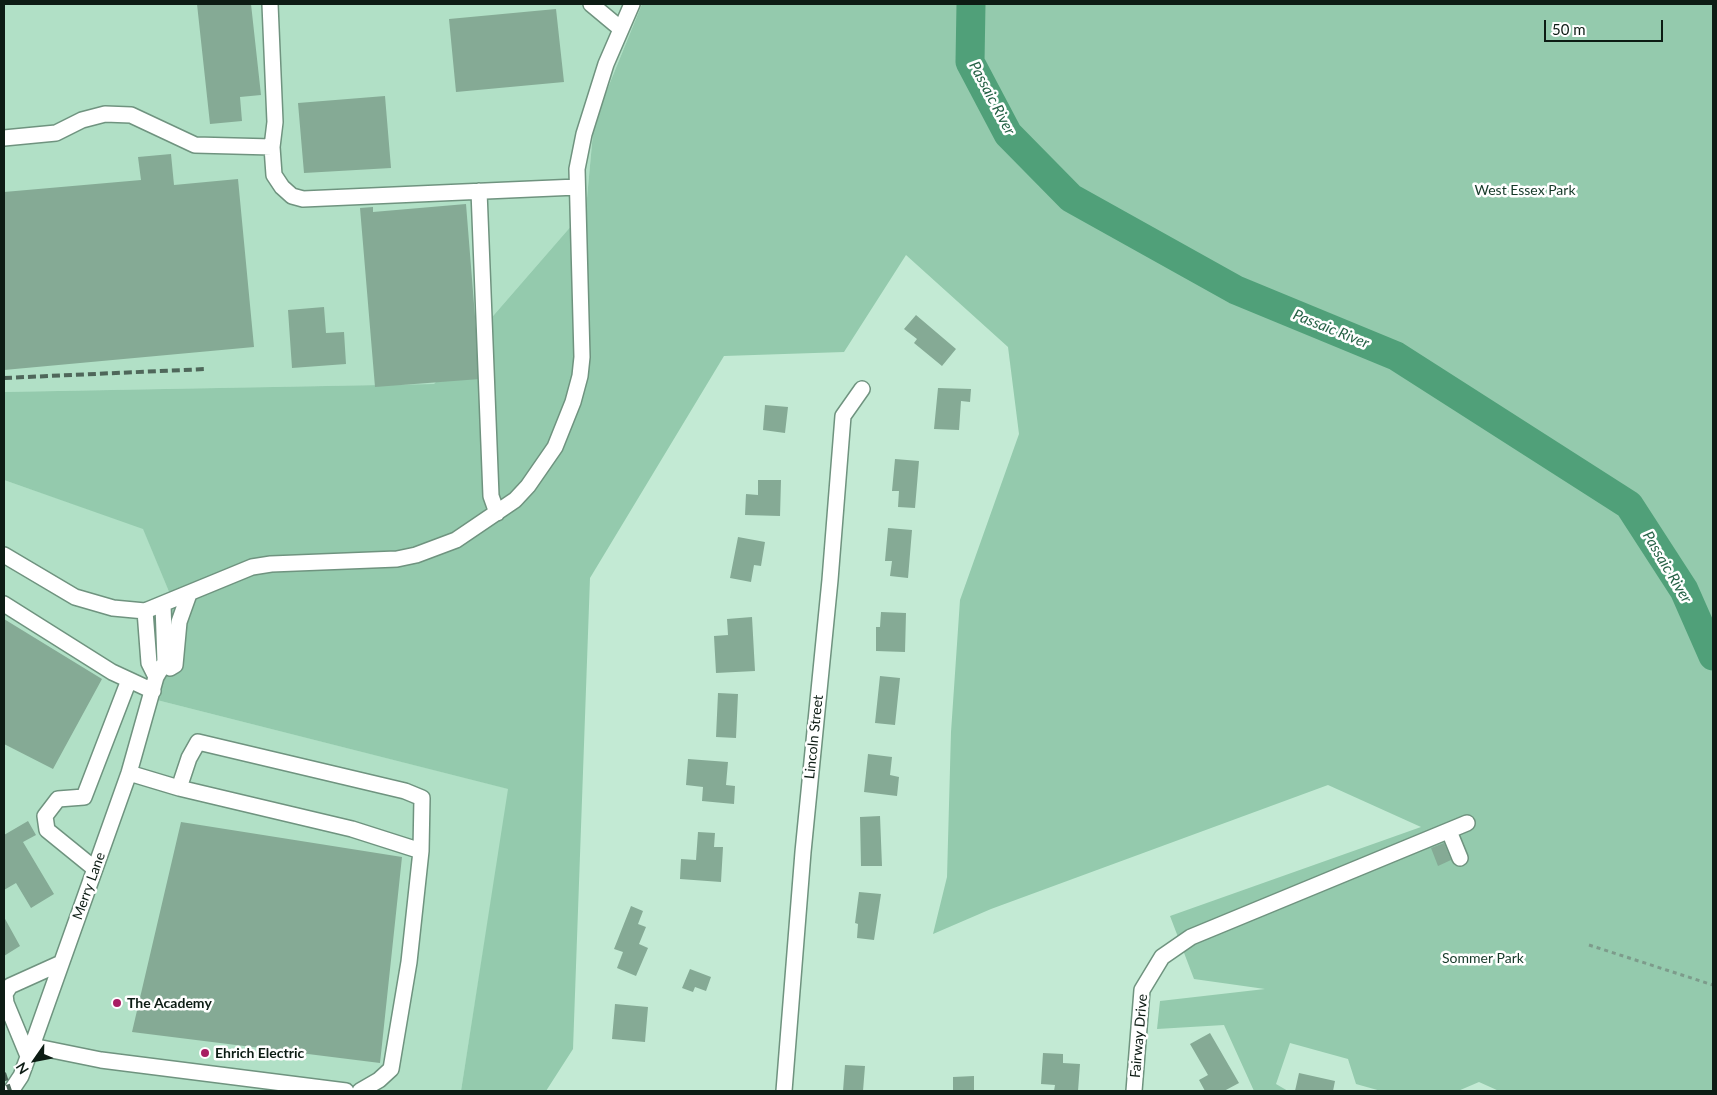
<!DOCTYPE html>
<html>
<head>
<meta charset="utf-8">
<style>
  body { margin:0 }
  #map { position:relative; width:1717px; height:1095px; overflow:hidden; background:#c3ead4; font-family:Lato,sans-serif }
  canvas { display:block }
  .frame { position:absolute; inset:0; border:5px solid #0d1c14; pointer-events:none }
  .north { position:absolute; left:10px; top:1035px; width:50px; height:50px; -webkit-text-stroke:4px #fff; paint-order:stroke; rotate:237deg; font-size:14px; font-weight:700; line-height:20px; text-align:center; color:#0d1c14 }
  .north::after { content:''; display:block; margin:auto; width:18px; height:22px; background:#0d1c14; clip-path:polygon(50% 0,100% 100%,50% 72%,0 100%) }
  .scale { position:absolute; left:1544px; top:20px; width:119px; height:22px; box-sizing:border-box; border:2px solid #0d1c14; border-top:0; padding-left:6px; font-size:15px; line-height:18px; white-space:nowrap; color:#0d1c14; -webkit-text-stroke:4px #fff; paint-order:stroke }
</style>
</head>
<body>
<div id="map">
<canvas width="1717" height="1095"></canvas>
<div class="frame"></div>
<div class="north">N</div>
<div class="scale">50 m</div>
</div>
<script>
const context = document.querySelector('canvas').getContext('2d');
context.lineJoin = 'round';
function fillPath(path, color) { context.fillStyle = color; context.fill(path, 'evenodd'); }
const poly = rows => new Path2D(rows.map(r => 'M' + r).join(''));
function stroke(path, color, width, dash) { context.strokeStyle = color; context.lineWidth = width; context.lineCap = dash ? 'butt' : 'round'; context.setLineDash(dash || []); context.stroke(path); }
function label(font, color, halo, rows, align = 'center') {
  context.font = font + ' Lato,sans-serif'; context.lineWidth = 5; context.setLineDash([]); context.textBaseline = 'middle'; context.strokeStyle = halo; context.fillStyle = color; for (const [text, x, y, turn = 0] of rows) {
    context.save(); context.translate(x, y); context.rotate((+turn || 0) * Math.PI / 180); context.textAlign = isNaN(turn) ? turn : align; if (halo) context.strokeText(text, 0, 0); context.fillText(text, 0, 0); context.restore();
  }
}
fillPath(poly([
  [4,4,642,4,594,122,586,209,434,384,4,392],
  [4,480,143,528,172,599,145,697,509,789,461,1091,4,1091]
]), '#b1e0c6');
fillPath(poly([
  [642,4,1713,4,1713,1091,1499,1091,1479,1082,1458,1091,1381,1091,1356,1084,1348,1059,1290,1043,1276,1084,1288,1091,1254,1091,1224,1025,1157,1029,1160,1001,1265,989,1194,979,1170,916,1421,827,1328,785,991,909,933,934,947,877,951,732,960,600,1019,434,1008,347,906,255,844,352,724,356,590,578,573,1049,546,1091,461,1091,508,789,145,697,172,599,143,529,4,480,4,392,434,384,586,209,594,122]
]), '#94caad');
stroke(poly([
  [971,4,970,62,1008,134,1071,198,1236,290,1396,356,1629,505,1684,590,1713,656]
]), '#50a079', 29);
fillPath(poly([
  [197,4,251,4,261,95,240,97,242,121,210,124],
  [556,9,564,82,456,92,449,19],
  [385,96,391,168,304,173,298,103],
  [171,154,174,185,238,179,254,347,4,370,4,192,141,180,138,157],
  [466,204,480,379,375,387,360,208,373,207,373,212],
  [324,307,326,333,344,332,346,364,292,368,288,310],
  [916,315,956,349,942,366,914,343,917,339,904,329],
  [938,388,971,389,970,402,961,401,959,430,934,429],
  [765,405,788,407,785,433,763,430],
  [895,459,919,461,915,508,898,507,899,491,892,491],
  [758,480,781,480,780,516,745,515,746,494,758,495],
  [888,528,912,530,908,578,890,576,892,561,885,561],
  [738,537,765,542,761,566,754,565,751,582,730,578],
  [881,612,906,613,905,652,876,651,876,627,880,627],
  [752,617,755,671,716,673,714,636,728,635,727,619],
  [4,619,102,679,53,769,4,744],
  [880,676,900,678,895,725,875,723],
  [718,693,738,694,736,738,716,737],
  [868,754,892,757,890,775,899,777,897,796,864,792],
  [688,759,728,762,726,785,735,786,734,804,702,801,703,787,686,785],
  [880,816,882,866,861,866,860,817],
  [28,821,36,835,23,842,54,894,31,908,16,883,4,890,4,835],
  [181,822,402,857,380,1063,132,1032],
  [698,832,715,833,714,847,723,847,721,882,680,879,681,859,696,860],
  [1444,843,1451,860,1438,866,1431,848],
  [859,892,881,894,874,940,857,938,858,924,855,923],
  [631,906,643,911,638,924,646,927,639,944,648,948,636,976,617,968,623,952,614,949],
  [4,917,20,946,4,956],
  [690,969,711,977,706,991,695,987,693,992,682,988],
  [615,1004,648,1007,645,1042,612,1039],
  [1210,1033,1239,1083,1224,1091,1205,1091,1199,1080,1208,1075,1190,1044],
  [1043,1053,1063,1054,1063,1063,1080,1064,1078,1091,1054,1091,1055,1085,1041,1084],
  [845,1065,865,1066,863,1091,843,1091],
  [1299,1073,1335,1081,1333,1091,1295,1091],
  [974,1076,974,1091,953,1091,953,1077]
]), '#85aa95');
const minor = poly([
  [270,4,275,122,272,147,274,175,282,187,292,196,303,199,577,187],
  [591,4,621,29],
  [4,138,56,133,82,120,105,114,131,115,195,145,272,147],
  [479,191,491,496,497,513],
  [4,555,75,597,113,608,145,611,252,567,271,564,397,559,416,555,456,540,515,500,528,486,555,447,573,402,580,376,582,357,577,169,584,134,606,64,632,4],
  [4,604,112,672,153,691],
  [145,611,149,663,156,677],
  [170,668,175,665,179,622,189,594],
  [129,773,179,788,189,758,198,742,405,791,422,798,421,851,409,962,391,1069,379,1080,360,1091],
  [179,788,352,829,421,851],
  [1449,831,1460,858],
  [95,869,47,830,45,816,58,799,84,797,129,680],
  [32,1046,101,1060,346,1091],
  [28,1056,6,1003,5,994,10,986,61,963],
  [11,1091,21,1076,32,1046,129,773,156,677,165,662,163,605],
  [784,1091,803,852,830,580,843,416,862,389],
  [1134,1091,1142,990,1162,957,1191,937,1467,823]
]);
stroke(minor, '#6f937f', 18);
stroke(poly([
  [1589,945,1713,985]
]), '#7d9b8b', 3, [4, 4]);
stroke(minor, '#fff', 15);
stroke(poly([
  [4,378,206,369],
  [4,1073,10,1091]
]), '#4f675a', 4, [8, 4]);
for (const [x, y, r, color] of [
  [117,1003,5,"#a81d62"],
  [205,1053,5,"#a81d62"]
]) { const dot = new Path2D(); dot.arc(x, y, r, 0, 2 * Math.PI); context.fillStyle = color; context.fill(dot); stroke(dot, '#fff', 2); }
label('14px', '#163a29', '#fff', [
  ["West Essex Park",1525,190],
  ["Sommer Park",1483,958]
]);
label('14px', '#0d1c14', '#fff', [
  ["Lincoln Street",814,737,-84],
  ["Merry Lane",89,886,-70],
  ["Fairway Drive",1139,1036,-85]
]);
label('bold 14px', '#0d1c14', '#fff', [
  ["The Academy",127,1003],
  ["Ehrich Electric",215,1053]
], 'left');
label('italic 15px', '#256145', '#fff', [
  ["Passaic River",992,98,62],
  ["Passaic River",1331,329,22],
  ["Passaic River",1667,567,59]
]);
</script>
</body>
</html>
